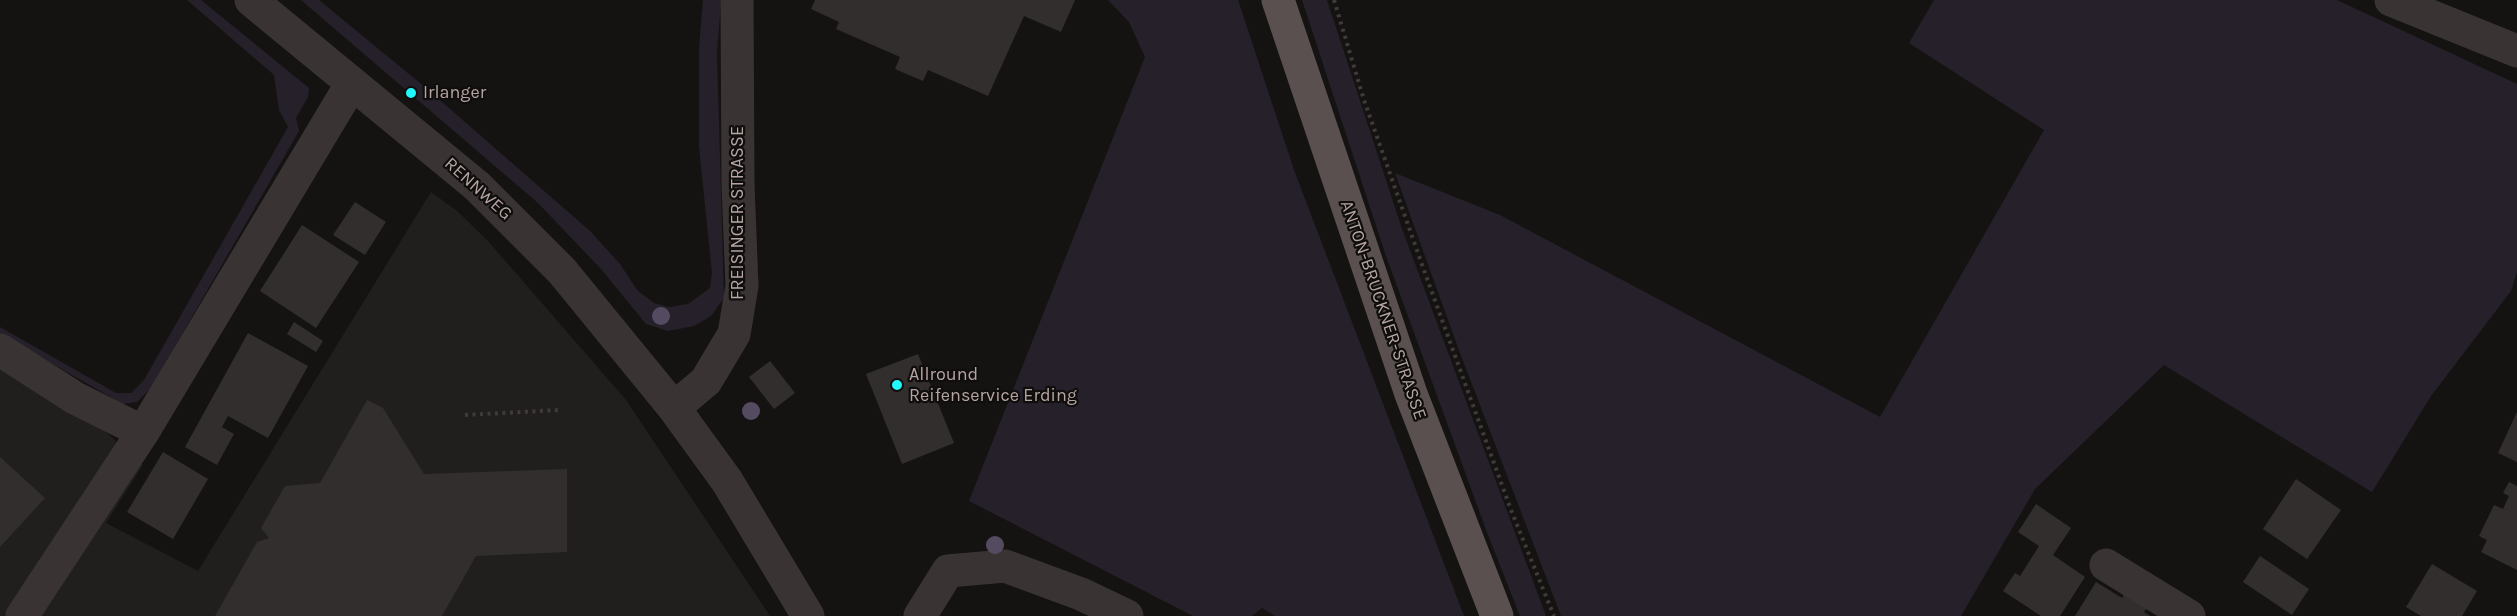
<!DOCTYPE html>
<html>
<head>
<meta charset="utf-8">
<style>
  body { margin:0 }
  canvas { display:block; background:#141312 }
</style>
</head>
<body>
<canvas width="2517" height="616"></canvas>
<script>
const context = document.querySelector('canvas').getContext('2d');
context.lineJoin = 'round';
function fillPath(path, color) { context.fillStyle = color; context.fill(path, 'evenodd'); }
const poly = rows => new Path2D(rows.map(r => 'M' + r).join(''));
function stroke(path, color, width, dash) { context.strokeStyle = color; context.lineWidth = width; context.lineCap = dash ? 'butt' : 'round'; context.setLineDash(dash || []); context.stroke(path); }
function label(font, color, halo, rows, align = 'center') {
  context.font = font + ' Karla,sans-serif'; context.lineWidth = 4.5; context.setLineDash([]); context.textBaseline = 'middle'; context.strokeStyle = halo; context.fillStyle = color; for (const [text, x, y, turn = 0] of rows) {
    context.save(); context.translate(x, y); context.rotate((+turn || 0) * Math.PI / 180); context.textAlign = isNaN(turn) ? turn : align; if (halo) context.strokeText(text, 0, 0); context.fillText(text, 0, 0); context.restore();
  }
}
fillPath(poly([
  [431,192,457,211,488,241,626,400,770,616,0,616,0,361,100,427,143,465,106,523,198,571]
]), '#211f1e');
fillPath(poly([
  [187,0,201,0,309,88,308,97,296,118,299,131,151,388,137,402,123,404,0,334,0,327,116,393,131,393,144,380,288,127,279,110,274,75],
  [301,0,319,0,426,88,590,231,620,264,637,290,654,303,669,307,688,304,710,288,712,273,699,147,699,49,703,0,721,0,717,54,724,298,711,316,694,326,668,331,646,324,601,269,538,203],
  [1108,0,1238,0,1294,170,1464,616,1275,616,1262,608,1252,616,1193,616,969,501,1145,57,1129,22],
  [1302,0,1327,0,1401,226,1546,616,1520,616,1488,535,1386,256],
  [1934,0,2337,0,2517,84,2517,272,2511,291,2431,396,2372,492,2164,365,2035,489,1961,616,1561,616,1460,353,1395,173,1500,215,1880,417,2044,130,1909,43]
]), '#252029');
fillPath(poly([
  [815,0,1075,0,1061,32,1024,16,988,96,928,70,923,81,895,69,900,57,836,29,839,22,811,9],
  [355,202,386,222,365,255,333,235],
  [302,225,359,262,316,328,260,291],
  [294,322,323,341,316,352,287,334],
  [248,333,308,366,268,438,228,416,222,427,234,434,217,465,185,447],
  [918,354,954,443,902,464,866,374],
  [770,361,795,393,774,409,749,377],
  [367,400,383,408,424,474,567,469,567,552,476,556,442,616,215,616,257,542,269,538,261,528,285,486,320,483],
  [2517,412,2517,462,2498,453],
  [163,452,208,479,173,539,127,512],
  [0,457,45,498,0,547],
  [2296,479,2341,510,2307,559,2263,529],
  [2509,482,2517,486,2517,570,2481,552,2487,540,2479,536,2494,505,2503,509,2509,496,2503,493],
  [2036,504,2071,528,2053,555,2085,577,2060,616,2041,616,2003,591,2015,573,2020,576,2039,546,2018,532],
  [2260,556,2309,589,2292,615,2243,582],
  [2432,564,2477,591,2462,616,2421,616,2406,607],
  [2096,582,2122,598,2126,592,2148,606,2144,612,2150,616,2075,616]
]), '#312e2d');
stroke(poly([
  [1334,0,1364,100,1425,273,1511,510,1554,616],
  [465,415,559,410]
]), '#403a39', 4, [3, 4.5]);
stroke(poly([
  [251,0,477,186,562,271,674,408,727,481,808,616],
  [2391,0,2517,51],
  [0,350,75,398,143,432],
  [674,408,706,381,734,334,742,286,738,185,737,0],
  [2106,565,2189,616],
  [22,616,143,432,352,83],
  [920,616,948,571,1005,566,1081,594,1127,616]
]), '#393433', 33);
stroke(poly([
  [1278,0,1411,394,1497,616]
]), '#59504f', 33);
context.fillStyle = '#554b61';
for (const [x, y] of [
  [661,316],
  [751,411],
  [995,545]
]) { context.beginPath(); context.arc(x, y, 9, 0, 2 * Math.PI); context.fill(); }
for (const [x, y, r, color] of [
  [411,93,6,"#21f8fe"],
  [897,385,6,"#21f8fe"]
]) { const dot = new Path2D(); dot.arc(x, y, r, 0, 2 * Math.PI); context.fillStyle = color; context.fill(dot); stroke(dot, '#0f0e0d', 2); }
label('18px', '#b6a4a3', '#0f0e0d', [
  ["Irlanger",423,93],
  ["Allround",909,375],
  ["Reifenservice Erding",909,396]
], 'left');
label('18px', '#b6a4a3', '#0f0e0d', [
  ["RENNWEG",478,189,42],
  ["FREISINGER STRASSE",738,213,-90],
  ["ANTON-BRUCKNER-STRASSE",1383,310,71]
]);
</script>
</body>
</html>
